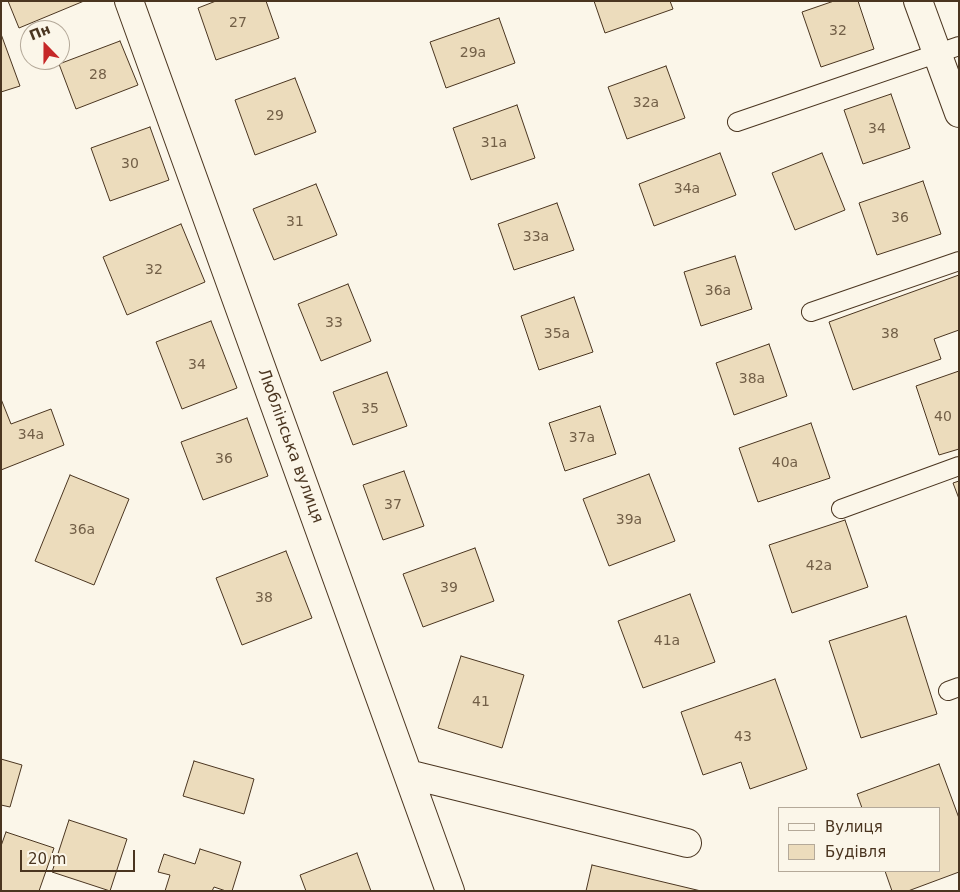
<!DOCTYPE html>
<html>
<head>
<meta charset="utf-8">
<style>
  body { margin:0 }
  #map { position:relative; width:960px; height:892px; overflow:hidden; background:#fbf6e9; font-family:"DejaVu Sans",sans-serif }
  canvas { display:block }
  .frame { position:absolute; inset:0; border:2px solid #4a3520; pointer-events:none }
  .legend { position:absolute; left:778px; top:807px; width:162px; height:65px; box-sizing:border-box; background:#fbf6e9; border:1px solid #b4a999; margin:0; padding:6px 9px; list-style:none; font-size:15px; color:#4a3520 }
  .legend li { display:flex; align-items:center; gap:10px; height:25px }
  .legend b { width:25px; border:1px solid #b4a999 }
  .north { position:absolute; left:20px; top:20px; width:50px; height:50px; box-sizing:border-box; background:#fbf6e9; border:1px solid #b4a999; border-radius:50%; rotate:338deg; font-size:14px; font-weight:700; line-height:20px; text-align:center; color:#4a3520 }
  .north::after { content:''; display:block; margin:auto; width:18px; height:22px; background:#c62828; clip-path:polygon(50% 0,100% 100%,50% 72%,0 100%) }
  .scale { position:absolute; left:20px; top:850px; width:115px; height:22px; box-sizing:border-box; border:2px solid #4a3520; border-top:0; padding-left:6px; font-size:15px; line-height:18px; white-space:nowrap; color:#4a3520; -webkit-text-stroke:4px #fbf6e9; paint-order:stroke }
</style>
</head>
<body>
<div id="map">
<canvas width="960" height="892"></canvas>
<div class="frame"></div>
<ul class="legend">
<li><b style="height:6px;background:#fbf6e9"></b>Вулиця</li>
<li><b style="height:14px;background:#ecdcbc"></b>Будівля</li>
</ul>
<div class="north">Пн</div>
<div class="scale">20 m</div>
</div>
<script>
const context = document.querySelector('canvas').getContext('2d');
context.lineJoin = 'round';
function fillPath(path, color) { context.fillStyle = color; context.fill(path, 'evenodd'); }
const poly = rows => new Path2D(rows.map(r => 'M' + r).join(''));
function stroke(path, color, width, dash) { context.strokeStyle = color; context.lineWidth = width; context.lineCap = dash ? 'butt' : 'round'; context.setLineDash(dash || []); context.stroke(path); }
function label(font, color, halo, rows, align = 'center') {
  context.font = font + ' "DejaVu Sans",sans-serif'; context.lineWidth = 4; context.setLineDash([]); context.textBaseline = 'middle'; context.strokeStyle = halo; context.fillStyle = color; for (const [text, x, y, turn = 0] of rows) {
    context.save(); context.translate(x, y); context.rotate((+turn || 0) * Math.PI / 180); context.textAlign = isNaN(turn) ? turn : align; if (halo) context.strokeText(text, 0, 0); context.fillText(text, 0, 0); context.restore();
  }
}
const building = poly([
  [8,1,84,1,19,28,8,1],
  [216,1,266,1,279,38,216,60,198,8,216,1],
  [594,1,670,1,673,9,605,33,594,1],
  [834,1,858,1,874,49,821,67,802,12,834,1],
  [499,18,515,63,446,88,430,42,499,18],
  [1,34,20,86,1,92,1,34],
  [120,41,138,85,76,109,59,64,120,41],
  [666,66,685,118,627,139,608,87,666,66],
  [295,78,316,132,255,155,235,100,295,78],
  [891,94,910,148,863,164,844,110,891,94],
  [517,105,535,158,471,180,453,128,517,105],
  [150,127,169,180,110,201,91,148,150,127],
  [720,153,736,195,654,226,639,184,720,153],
  [822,153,845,210,795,230,772,173,822,153],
  [923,181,941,234,877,255,859,203,923,181],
  [316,184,337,235,274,260,253,209,316,184],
  [557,203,574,250,514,270,498,224,557,203],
  [181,224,205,282,127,315,103,257,181,224],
  [735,256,752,309,701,326,684,272,735,256],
  [959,275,959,330,934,339,941,359,853,390,829,322,959,275],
  [348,284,371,341,321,361,298,304,348,284],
  [574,297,593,352,539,370,521,316,574,297],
  [211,321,237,388,182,409,156,342,211,321],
  [769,344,787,396,734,415,716,363,769,344],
  [959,371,959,449,939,455,916,386,959,371],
  [387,372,407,426,353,445,333,392,387,372],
  [1,399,11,424,51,409,64,445,1,470,1,399],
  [600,406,616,454,565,471,549,423,600,406],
  [247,418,268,476,203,500,181,442,247,418],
  [811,423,830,478,758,502,739,448,811,423],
  [404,471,424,526,383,540,363,485,404,471],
  [649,474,675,541,609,566,583,499,649,474],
  [70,475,129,499,94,585,35,561,70,475],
  [959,481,959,499,953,483,959,481],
  [845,520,868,587,792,613,769,545,845,520],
  [475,548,494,601,423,627,403,574,475,548],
  [286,551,312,618,242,645,216,578,286,551],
  [690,594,715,662,643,688,618,621,690,594],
  [906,616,937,714,861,738,829,641,906,616],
  [461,656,524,675,502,748,438,728,461,656],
  [775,679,807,769,750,789,741,762,703,775,681,712,775,679],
  [1,759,22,765,10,807,1,805,1,759],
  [194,761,254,779,244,814,183,796,194,761],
  [939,764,959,818,959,872,908,891,892,891,885,871,939,871,939,808,862,808,857,794,939,764],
  [69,820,127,839,110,891,52,872,69,820],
  [6,832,54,848,39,891,1,891,1,846,6,832],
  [200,849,241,862,232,891,226,891,214,887,212,891,165,891,170,875,158,872,164,854,195,864,200,849],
  [357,853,371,891,306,891,300,875,357,853],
  [592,865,701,891,586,891,592,865]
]);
fillPath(building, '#ecdcbc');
stroke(building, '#4a3520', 1);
const lane = poly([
  [737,122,959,46],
  [811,312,959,261],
  [841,509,959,466],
  [948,691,959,687]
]);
const street = poly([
  [129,1,450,891],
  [918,1,959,113],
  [408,774,687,843]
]);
stroke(lane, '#4a3520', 20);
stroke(street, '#4a3520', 30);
stroke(lane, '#fbf6e9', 18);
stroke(street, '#fbf6e9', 28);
label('14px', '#725f47', null, [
  ["27",238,23],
  ["32",838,31],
  ["29а",473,53],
  ["28",98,75],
  ["32а",646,103],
  ["29",275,116],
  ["34",877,129],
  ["31а",494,143],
  ["30",130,164],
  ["34а",687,189],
  ["36",900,218],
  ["31",295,222],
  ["33а",536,237],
  ["32",154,270],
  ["36а",718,291],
  ["33",334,323],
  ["35а",557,334],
  ["38",890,334],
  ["34",197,365],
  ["38а",752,379],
  ["35",370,409],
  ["40",943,417],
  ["34а",31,435],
  ["37а",582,438],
  ["36",224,459],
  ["40а",785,463],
  ["37",393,505],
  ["39а",629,520],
  ["36а",82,530],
  ["42а",819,566],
  ["39",449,588],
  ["38",264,598],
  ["41а",667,641],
  ["41",481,702],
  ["43",743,737]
]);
label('16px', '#4a3520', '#fbf6e9', [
  ["Люблінська вулиця",290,446,70]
]);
</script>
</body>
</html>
